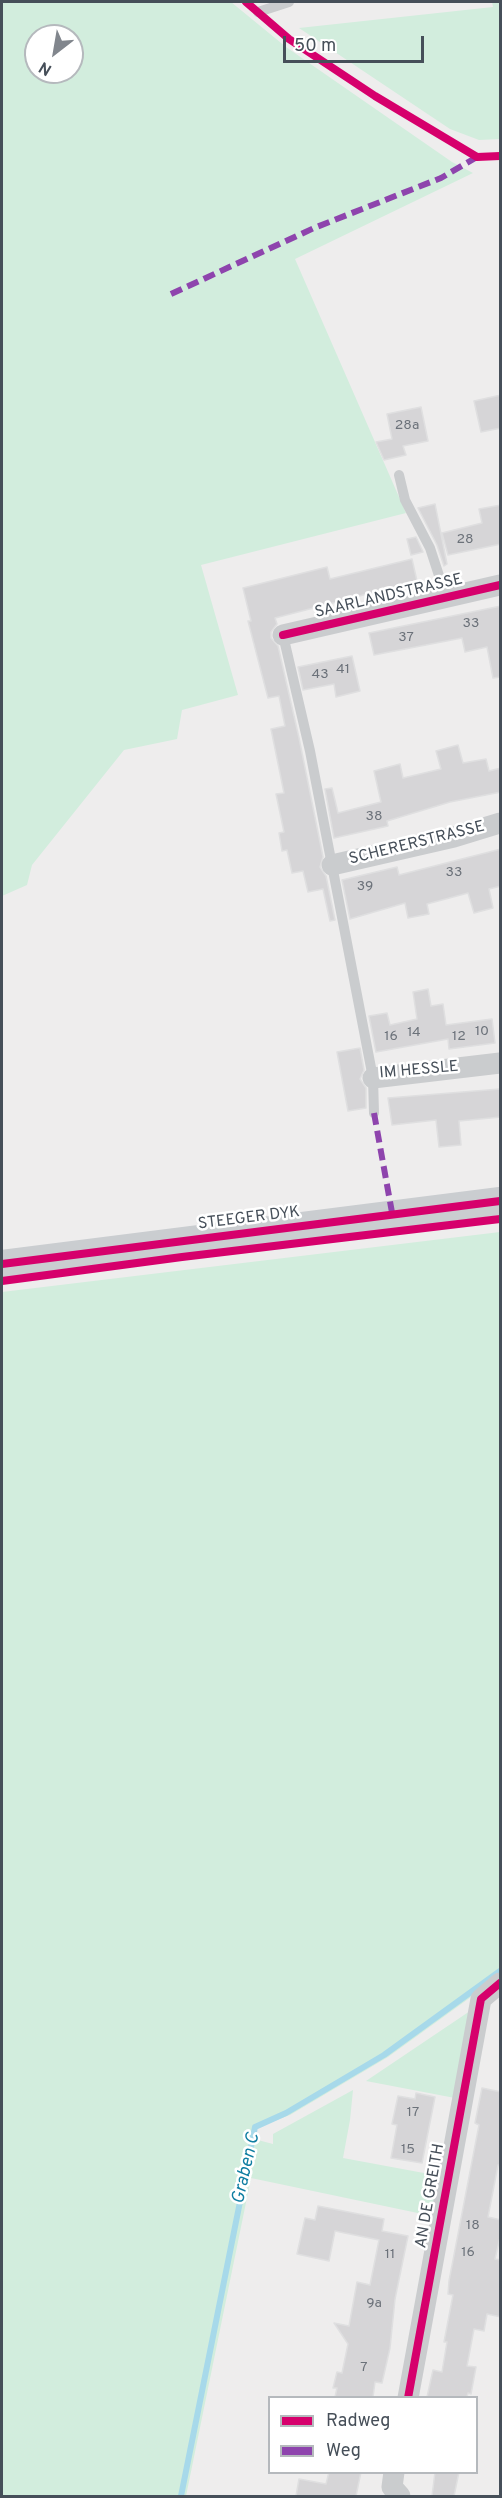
<!DOCTYPE html>
<html>
<head>
<meta charset="utf-8">
<style>
  body { margin:0 }
  #map { position:relative; width:502px; height:2498px; overflow:hidden; background:#eeeded; font-family:Overpass,sans-serif }
  canvas { display:block }
  .frame { position:absolute; inset:0; border:3px solid #464f59; pointer-events:none }
  .legend { position:absolute; left:268px; top:2396px; width:210px; height:78px; box-sizing:border-box; background:#fff; border:2px solid #b5b9bd; margin:0; padding:8px 10px; list-style:none; font-size:18px; color:#464f59 }
  .legend li { display:flex; align-items:center; gap:12px; height:30px }
  .legend b { width:30px; border:2px solid #b5b9bd }
  .north { position:absolute; left:24px; top:24px; width:60px; height:60px; box-sizing:border-box; background:#fff; border:2px solid #b5b9bd; border-radius:50%; rotate:211deg; font-size:16px; font-weight:700; line-height:24px; text-align:center; color:#464f59 }
  .north::after { content:''; display:block; margin:auto; width:21px; height:27px; background:#81868d; clip-path:polygon(50% 0,100% 100%,50% 72%,0 100%) }
  .scale { position:absolute; left:283px; top:36px; width:141px; height:27px; box-sizing:border-box; border:3px solid #464f59; border-top:0; padding-left:8px; font-size:18px; line-height:21px; white-space:nowrap; color:#464f59; -webkit-text-stroke:4px #fff; paint-order:stroke }
</style>
</head>
<body>
<div id="map">
<canvas width="502" height="2498"></canvas>
<div class="frame"></div>
<ul class="legend">
<li><b style="height:8px;background:#d6006c"></b>Radweg</li>
<li><b style="height:8px;background:#8e44ad"></b>Weg</li>
</ul>
<div class="north">N</div>
<div class="scale">50 m</div>
</div>
<script>
const context = document.querySelector('canvas').getContext('2d');
context.lineJoin = 'round';
function fillPath(path, color) { context.fillStyle = color; context.fill(path, 'evenodd'); }
const poly = rows => new Path2D(rows.map(r => 'M' + r).join(''));
function stroke(path, color, width, dash) { context.strokeStyle = color; context.lineWidth = width; context.lineCap = dash ? 'butt' : 'round'; context.setLineDash(dash || []); context.stroke(path); }
function label(font, color, halo, rows, align = 'center') {
  context.font = font + ' Overpass,sans-serif'; context.lineWidth = 5; context.setLineDash([]); context.textBaseline = 'middle'; context.strokeStyle = halo; context.fillStyle = color; for (const [text, x, y, turn = 0] of rows) {
    context.save(); context.translate(x, y); context.rotate((+turn || 0) * Math.PI / 180); context.textAlign = isNaN(turn) ? turn : align; if (halo) context.strokeText(text, 0, 0); context.fillText(text, 0, 0); context.restore();
  }
}
fillPath(poly([
  [2,2,231,2,286,47,452,162,473,173,295,259,406,513,201,565,238,695,182,710,177,739,124,750,32,865,27,885,2,896],
  [36,36,72,36,72,72,36,72],
  [492,2,500,2,500,139,479,140,450,129,299,28,493,7],
  [500,1232,500,1976,388,2057,290,2115,256,2128,254,2139,273,2144,273,2134,353,2090,350,2120,343,2158,440,2176,432,2216,251,2178,186,2496,2,2496,2,1292],
  [473,2009,455,2098,366,2081]
]), '#d2eddd');
stroke(poly([
  [181,2496,255,2127,286,2113,384,2055,500,1971]
]), '#a7d9ea', 6);
const building = poly([
  [501,395,501,428,481,432,474,401,501,395],
  [421,407,428,441,403,446,406,455,384,460,376,442,392,439,387,414,421,407],
  [435,504,447,564,444,566,437,545,418,508,435,504],
  [501,505,501,544,448,555,442,533,482,523,479,509,501,505],
  [416,537,423,552,411,555,407,539,416,537],
  [412,559,417,581,275,618,277,624,271,632,271,638,278,646,299,738,323,857,320,867,326,876,335,920,330,921,323,889,308,892,303,871,292,873,287,850,282,851,279,833,284,832,276,794,284,793,271,729,285,726,279,696,268,698,248,621,251,621,243,588,327,567,330,579,412,559],
  [501,606,501,677,493,678,487,647,465,652,462,638,374,655,369,633,501,606],
  [352,656,360,691,336,697,334,684,303,690,298,667,352,656],
  [458,745,463,763,486,759,489,771,501,768,501,792,450,802,387,821,388,826,334,838,325,789,332,788,338,813,381,802,374,771,400,764,403,778,441,769,436,751,458,745],
  [501,849,501,886,489,889,493,908,474,913,468,893,427,904,429,914,408,918,405,903,350,919,342,880,397,867,399,875,501,849],
  [428,989,431,1006,443,1004,446,1025,492,1019,495,1043,449,1049,448,1039,376,1052,369,1016,387,1013,390,1025,417,1019,413,992,428,989],
  [360,1048,364,1070,360,1079,366,1088,366,1108,348,1111,337,1052,360,1048],
  [500,1089,501,1117,459,1121,461,1145,439,1147,436,1120,392,1125,388,1098,500,1089],
  [482,2088,501,2092,501,2166,498,2165,488,2217,501,2220,501,2233,495,2259,501,2260,501,2317,487,2314,484,2331,474,2329,467,2366,476,2367,471,2394,468,2393,467,2397,427,2397,433,2370,442,2372,447,2342,444,2342,453,2295,448,2294,449,2281,479,2125,475,2123,482,2088],
  [416,2093,435,2097,422,2163,391,2158,397,2125,392,2124,398,2096,415,2099,416,2093],
  [318,2206,384,2219,382,2231,408,2236,395,2299,390,2348,382,2383,375,2382,373,2397,335,2397,337,2388,333,2388,337,2372,342,2373,348,2344,334,2323,349,2326,357,2282,370,2285,379,2240,335,2231,329,2261,297,2254,305,2218,315,2220,318,2206],
  [329,2472,361,2472,356,2496,296,2496,299,2479,326,2484,329,2472],
  [435,2472,459,2472,454,2496,432,2496,435,2472]
]);
fillPath(building, '#d6d5d7');
stroke(building, '#dfdfe0', 1.5);
stroke(poly([
  [258,12,289,2],
  [399,475,405,500,430,548,446,597],
  [283,635,310,751,373,1078,374,1113]
]), '#caccce', 10);
stroke(poly([
  [283,635,500,585],
  [332,865,454,837,500,823],
  [373,1078,500,1063],
  [408,2398,481,1999,500,1983],
  [394,2472,392,2487,400,2496]
]), '#caccce', 21);
stroke(poly([
  [2,1264,500,1201]
]), '#cacdd0', 28);
stroke(poly([
  [171,294,314,228,441,178,477,157],
  [374,1113,393,1218]
]), '#8e44ad', 6, [12, 6]);
stroke(poly([
  [246,2,289,39,375,96,477,157,500,156],
  [283,635,500,585],
  [2,1264,500,1201],
  [2,1281,182,1257,500,1219],
  [408,2398,481,1999,500,1983]
]), '#d6006c', 8);
label('14px', '#6c727a', null, [
  ["28a",407,426],
  ["28",465,540],
  ["33",471,624],
  ["37",406,638],
  ["41",343,670],
  ["43",320,675],
  ["38",374,817],
  ["33",454,873],
  ["39",365,887],
  ["10",482,1032],
  ["14",414,1033],
  ["16",391,1037],
  ["12",459,1037],
  ["17",413,2113],
  ["15",408,2150],
  ["18",473,2226],
  ["16",468,2253],
  ["11",390,2255],
  ["9a",374,2304],
  ["7",364,2368]
]);
label('16px', '#464f59', '#fff', [
  ["SAARLANDSTRASSE",389,597,-13],
  ["SCHERERSTRASSE",417,844,-14],
  ["IM HESSLE",419,1071,-5],
  ["STEEGER DYK",249,1219,-7],
  ["AN DE GREITH",431,2196,-80]
]);
label('italic 18px', '#107ea2', '#fff', [
  ["Graben C",247,2169,-77]
]);
</script>
</body>
</html>
